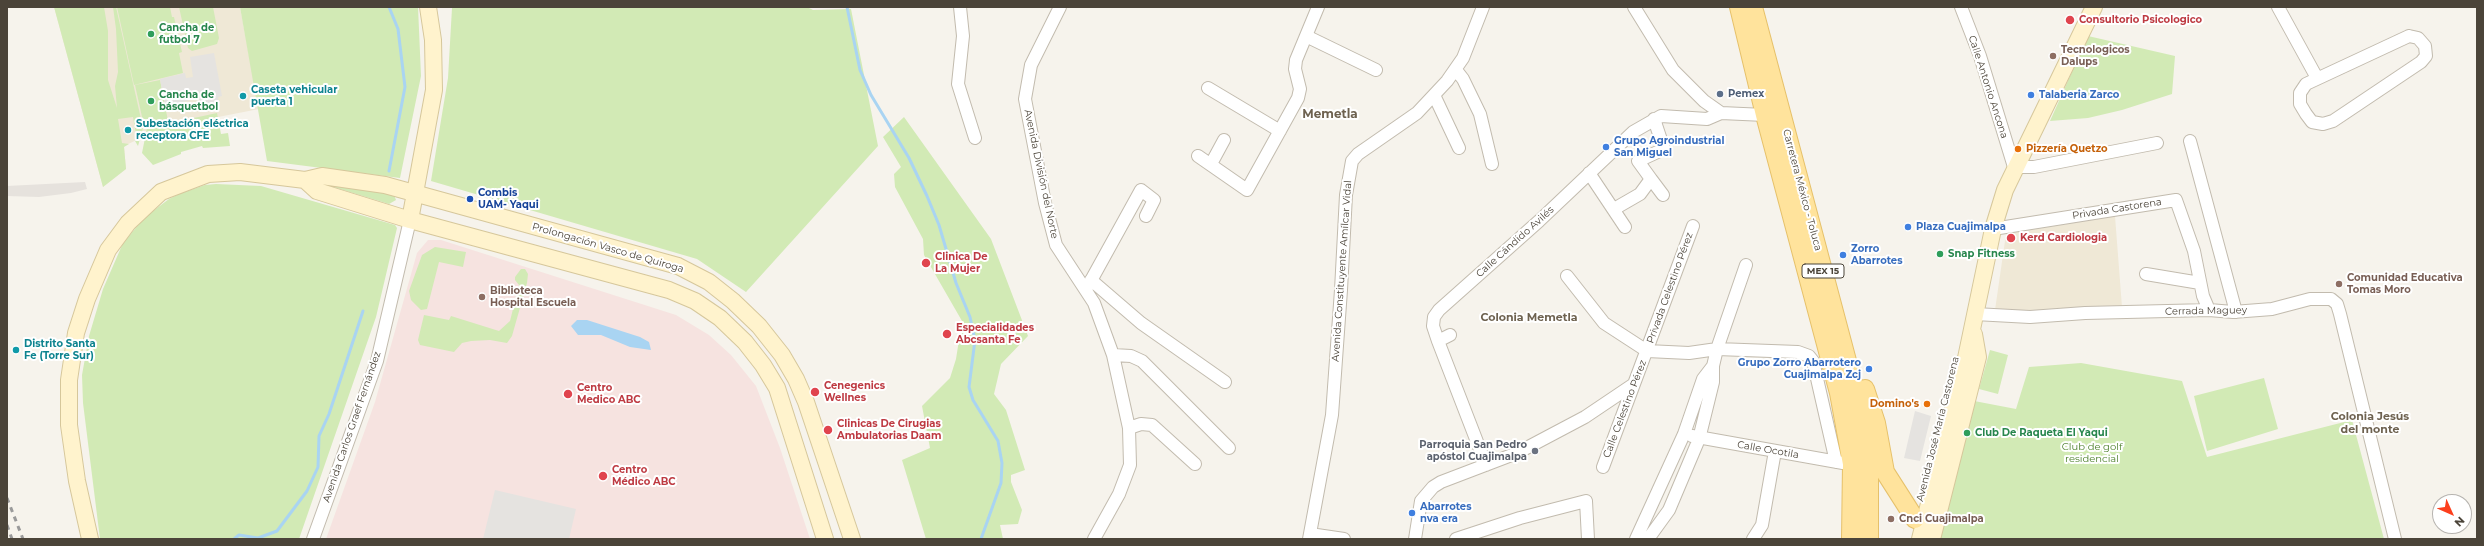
<!DOCTYPE html>
<html>
<head>
<meta charset="utf-8">
<style>
  body { margin:0 }
  #map { position:relative; width:2484px; height:546px; overflow:hidden; background:#f6f3ec; font-family:Montserrat,sans-serif }
  canvas { display:block }
  .frame { position:absolute; inset:0; border:8px solid #4b4439; pointer-events:none }
  .north { position:absolute; left:2432px; top:494px; width:40px; height:40px; box-sizing:border-box; background:#fff; border:1px solid #b7b4b0; border-radius:50%; rotate:135deg; font-size:11px; font-weight:700; line-height:16px; text-align:center; color:#4b4439 }
  .north::after { content:''; display:block; margin:auto; width:14px; height:18px; background:#fc3f1d; clip-path:polygon(50% 0,100% 100%,50% 72%,0 100%) }
</style>
</head>
<body>
<div id="map">
<canvas width="2484" height="546"></canvas>
<div class="frame"></div>
<div class="north">N</div>
</div>
<script>
const context = document.querySelector('canvas').getContext('2d');
context.lineJoin = 'round';
function fillPath(path, color) { context.fillStyle = color; context.fill(path, 'evenodd'); }
const poly = rows => new Path2D(rows.map(r => 'M' + r).join(''));
function stroke(path, color, width, dash) { context.strokeStyle = color; context.lineWidth = width; context.lineCap = dash ? 'butt' : 'round'; context.setLineDash(dash || []); context.stroke(path); }
function label(font, color, halo, rows, align = 'center') {
  context.font = font + ' Montserrat,sans-serif'; context.lineWidth = 4; context.setLineDash([]); context.textBaseline = 'middle'; context.strokeStyle = halo; context.fillStyle = color; for (const [text, x, y, turn = 0] of rows) {
    context.save(); context.translate(x, y); context.rotate((+turn || 0) * Math.PI / 180); context.textAlign = isNaN(turn) ? turn : align; if (halo) context.strokeText(text, 0, 0); context.fillText(text, 0, 0); context.restore();
  }
}
fillPath(poly([
  [85,182,87,189,71,193,39,197,7,196,7,186]
]), '#e6e2dd');
fillPath(poly([
  [54,7,240,7,259,109,162,128,124,146,126,169,103,187],
  [2115,216,2122,307,2041,314,1995,310,2006,234]
]), '#efe8d6');
fillPath(poly([
  [428,240,441,240,676,315,709,335,731,355,756,386,780,448,810,539,326,539,375,402,417,253]
]), '#f6e3e0');
fillPath(poly([
  [54,7,104,7,108,31,108,80,117,108,115,86,118,72,116,29,113,7,116,7,143,128,138,146,135,141,137,140,133,117,118,119,122,143,129,144,124,147,126,169,103,187],
  [117,7,170,7,172,17,174,17,182,52,179,53,183,73,134,85],
  [179,7,213,7,219,38,217,44,192,51,188,48],
  [240,7,418,7,421,76,400,178,267,161],
  [807,7,813,10,851,9,878,146,746,292,697,259,431,181,448,78,452,8],
  [2088,36,2175,56,2172,94,2122,110,2088,118,2050,121],
  [160,80,168,121,144,126,135,85],
  [217,113,221,134,228,133,230,146,203,148,202,146,181,152,181,154,153,165,142,153,147,128],
  [904,117,991,239,1028,336,1001,364,994,394,1006,410,1025,470,1011,475,1011,482,1022,510,1018,524,1000,525,1003,539,926,539,902,460,930,448,922,406,950,378,956,359,962,321,924,255,923,239,895,187,894,174,901,167,883,137],
  [317,182,377,190,394,195,396,200,389,204],
  [216,184,261,186,395,225,397,228,376,317,299,539,100,539,83,403,82,375,89,336,103,289,123,243,145,217,169,199,179,194,205,185],
  [435,247,466,252,463,267,439,262,427,309,421,310,411,300,409,291,422,255],
  [521,269,525,269,528,274,527,283,512,336,507,343,490,340,471,341,462,343,454,352,420,345,418,340,424,315,449,320,451,316,499,331,510,321,519,285,515,280,515,277],
  [1990,350,2008,355,1998,394,1979,389],
  [2081,363,2182,381,2207,457,2352,420,2384,539,1936,539,1969,400,2016,409,2029,367],
  [2264,378,2278,429,2207,451,2194,396]
]), '#d2eab5');
fillPath(poly([
  [214,53,222,96,218,97,219,104,201,108,199,98,165,106,160,79,185,73,186,78,193,77,190,57],
  [1915,411,1931,416,1920,461,1904,458],
  [495,490,576,509,569,539,483,539]
]), '#e5e3e0');
fillPath(poly([
  [577,320,587,320,640,337,649,342,651,350,630,347,601,335,578,335,571,326]
]), '#a9d4f2');
stroke(poly([
  [389,7,398,29,405,87,389,171],
  [847,7,860,70,871,95,909,158,927,196,939,225,956,283,970,317,975,340,969,387,973,400,998,441,1002,463,1001,483,981,539],
  [234,539,239,535,258,538,277,531,307,491,318,467,319,436,329,414,363,311]
]), '#a9d4f2', 3);
const street = poly([
  [960,7,963,36,958,84,975,138],
  [1060,7,1031,65,1025,99,1045,203,1056,245,1094,303,1113,355,1129,428,1130,465,1119,494,1094,539],
  [1634,7,1673,70,1704,101,1721,113,1765,115],
  [1961,7,1980,56,2014,167,2034,167,2157,143],
  [2278,7,2317,78],
  [1306,36,1376,70],
  [2409,36,2418,38,2425,46,2426,56,2421,62,2333,121,2323,124,2312,122,2306,114,2300,104,2300,93,2306,84,2409,36],
  [1456,70,1463,79,1480,114,1492,164],
  [1208,88,1280,131],
  [1434,95,1459,148],
  [2190,141,2236,312],
  [1198,156,1247,190,1298,98,1300,89,1295,69,1296,60,1318,7],
  [1211,164,1224,140],
  [1589,173,1625,227],
  [1651,179,1663,195],
  [1614,209,1640,194,1651,179,1638,161,1664,149,1654,119],
  [1993,229,2176,200,2194,251,2203,296,2209,310],
  [2146,274,2200,283],
  [1567,276,1604,323,1647,351,1689,353,1717,349,1798,352,1809,356,1813,361,1836,462],
  [1091,280,1141,323,1225,382],
  [1088,286,1141,190,1154,200,1146,216],
  [1975,314,2030,317,2085,313,2209,310,2233,312,2272,309,2310,299,2331,299,2337,304,2340,314,2395,539],
  [1438,341,1450,335],
  [1113,355,1131,356,1142,361,1229,448],
  [1129,428,1141,424,1152,425,1195,464],
  [1692,436,1843,463],
  [1486,465,1438,341,1433,326,1434,317,1439,310,1539,221,1633,132,1661,116,1707,119,1721,113],
  [1603,467,1693,226],
  [1310,534,1344,539],
  [313,539,377,361,410,220],
  [1309,539,1332,415,1341,290,1346,195,1352,161,1358,154,1417,113,1447,81,1463,58,1483,7],
  [1415,539,1421,501,1433,487,1441,482,1517,453,1585,417,1634,384],
  [1456,539,1520,518,1586,501,1588,539],
  [1636,539,1684,434,1703,379,1713,366],
  [1648,539,1669,510,1699,439,1713,382,1713,366,1717,349,1746,265],
  [1753,539,1762,525,1775,451]
]);
const secondary = poly([
  [305,180,317,191,410,220,669,290,695,301,720,318,745,342,763,365,777,388,825,539],
  [410,220,434,90,433,40,428,7],
  [90,539,77,481,69,425,69,380,76,333,87,299,108,250,128,223,161,192,208,174,240,172,305,180,322,176,385,185,678,266,709,282,733,301,759,326,782,355,796,379,806,402,852,539],
  [1920,539,1966,358,1993,229,2005,190,2094,7],
  [1932,539,1978,357,1974,334]
]);
const primary = poly([
  [1739,7,1765,115,1839,393,1852,464,1851,539],
  [1753,7,1859,406,1869,467,1869,539],
  [1865,389,1876,423,1885,472,1915,519]
]);
stroke(street, '#c2bbae', 14);
stroke(secondary, '#d6c79b', 18);
stroke(primary, '#e6c16a', 20);
stroke(street, '#fff', 12);
stroke(secondary, '#fff3cd', 16);
stroke(primary, '#ffe39c', 18);
stroke(poly([
  [7,498,23,539],
  [7,525,12,539]
]), '#9a9a9a', 3, [5, 5]);
for (const [x, y, r, color] of [
  [2070,20,5,"#e0444e"],
  [151,34,4,"#2e9e5b"],
  [2053,56,4,"#8d6e63"],
  [1720,94,4,"#5c6f8a"],
  [2031,95,4,"#3f7fe0"],
  [243,96,4,"#0f9aa8"],
  [151,101,4,"#2e9e5b"],
  [128,130,4,"#0f9aa8"],
  [1606,147,4,"#3f7fe0"],
  [2018,149,4,"#e8710a"],
  [470,199,4,"#1a4fb4"],
  [1908,227,4,"#3f7fe0"],
  [2011,238,5,"#e0444e"],
  [1940,254,4,"#2e9e5b"],
  [1843,255,4,"#3f7fe0"],
  [926,263,5,"#e0444e"],
  [2339,284,4,"#8d6e63"],
  [482,297,4,"#8d6e63"],
  [947,334,5,"#e0444e"],
  [16,350,4,"#0f9aa8"],
  [1869,369,4,"#3f7fe0"],
  [815,392,5,"#e0444e"],
  [568,394,5,"#e0444e"],
  [1927,404,4,"#e8710a"],
  [828,430,5,"#e0444e"],
  [1967,433,4,"#2e9e5b"],
  [1535,451,4,"#6b7280"],
  [603,476,5,"#e0444e"],
  [1412,513,4,"#3f7fe0"],
  [1891,519,4,"#8d6e63"]
]) { const dot = new Path2D(); dot.arc(x, y, r, 0, 2 * Math.PI); context.fillStyle = color; context.fill(dot); stroke(dot, '#fff', 1.5); }
for (const [x, y, w] of [
  [1823,271,42]
]) { const box = new Path2D(); box.roundRect(x - w / 2, y - 7, w, 14, 3); context.fillStyle = '#fff'; context.fill(box); stroke(box, '#4b4439', 1); }
label('bold 9px', '#4b4439', null, [
  ["MEX 15",1823,271]
]);
label('bold 10px', '#be3a42', '#fff', [
  ["Consultorio Psicologico",2079,20],
  ["Kerd Cardiologia",2020,238],
  ["Clinica De",935,257],
  ["La Mujer",935,269],
  ["Especialidades",956,328],
  ["Abcsanta Fe",956,340],
  ["Cenegenics",824,386],
  ["Wellnes",824,398],
  ["Centro",577,388],
  ["Medico ABC",577,400],
  ["Clinicas De Cirugias",837,424],
  ["Ambulatorias Daam",837,436],
  ["Centro",612,470],
  ["Médico ABC",612,482]
], 'left');
label('bold 10px', '#27864d', '#fff', [
  ["Cancha de",159,28],
  ["futbol 7",159,40],
  ["Cancha de",159,95],
  ["básquetbol",159,107],
  ["Snap Fitness",1948,254],
  ["Club De Raqueta El Yaqui",1975,433]
], 'left');
label('bold 10px', '#785e54', '#fff', [
  ["Tecnologicos",2061,50],
  ["Dalups",2061,62],
  ["Comunidad Educativa",2347,278],
  ["Tomas Moro",2347,290],
  ["Biblioteca",490,291],
  ["Hospital Escuela",490,303],
  ["Cnci Cuajimalpa",1899,519]
], 'left');
label('10px', '#4b4439', '#fff', [
  ["Calle Antonio Ancona",1988,87,72],
  ["Avenida División del Norte",1041,174,78],
  ["Carretera México - Toluca",1802,190,75],
  ["Privada Castorena",2117,209,-9],
  ["Calle Cándido Avilés",1515,242,-42],
  ["Prolongación Vasco de Quiroga",608,248,16],
  ["Avenida Constituyente Amílcar Vidal",1342,271,-86],
  ["Privada Celestino Pérez",1670,288,-70],
  ["Cerrada Maguey",2206,311,-1],
  ["Calle Celestino Pérez",1625,409,-69],
  ["Avenida Carlos Graef Fernández",352,427,-71],
  ["Avenida José María Castorena",1938,429,-76],
  ["Calle Ocotila",1768,450,10]
]);
label('bold 10px', '#0d838f', '#fff', [
  ["Caseta vehicular",251,90],
  ["puerta 1",251,102],
  ["Subestación eléctrica",136,124],
  ["receptora CFE",136,136],
  ["Distrito Santa",24,344],
  ["Fe (Torre Sur)",24,356]
], 'left');
label('bold 10px', '#4e5e75', '#fff', [
  ["Pemex",1728,94]
], 'left');
label('bold 10px', '#366cbe', '#fff', [
  ["Talaberia Zarco",2039,95],
  ["Grupo Agroindustrial",1614,141],
  ["San Miguel",1614,153],
  ["Plaza Cuajimalpa",1916,227],
  ["Zorro",1851,249],
  ["Abarrotes",1851,261],
  ["Grupo Zorro Abarrotero",1861,363,"right"],
  ["Cuajimalpa Zcj",1861,375,"right"],
  ["Abarrotes",1420,507],
  ["nva era",1420,519]
], 'left');
label('bold 10px', '#c56008', '#fff', [
  ["Pizzería Quetzo",2026,149],
  ["Domino's",1919,404,"right"]
], 'left');
label('bold 10px', '#164399', '#fff', [
  ["Combis",478,193],
  ["UAM- Yaqui",478,205]
], 'left');
label('bold 10px', '#5b616d', '#fff', [
  ["Parroquia San Pedro",1527,445],
  ["apóstol Cuajimalpa",1527,457]
], 'right');
label('10px', '#4a7f2a', '#fff', [
  ["Club de golf",2092,447],
  ["residencial",2092,459]
]);
label('bold 11px', '#6e6250', '#fff', [
  ["Colonia Memetla",1529,318],
  ["Colonia Jesús",2370,417],
  ["del monte",2370,430]
]);
label('bold 12px', '#6e6250', '#fff', [
  ["Memetla",1330,114]
]);
</script>
</body>
</html>
